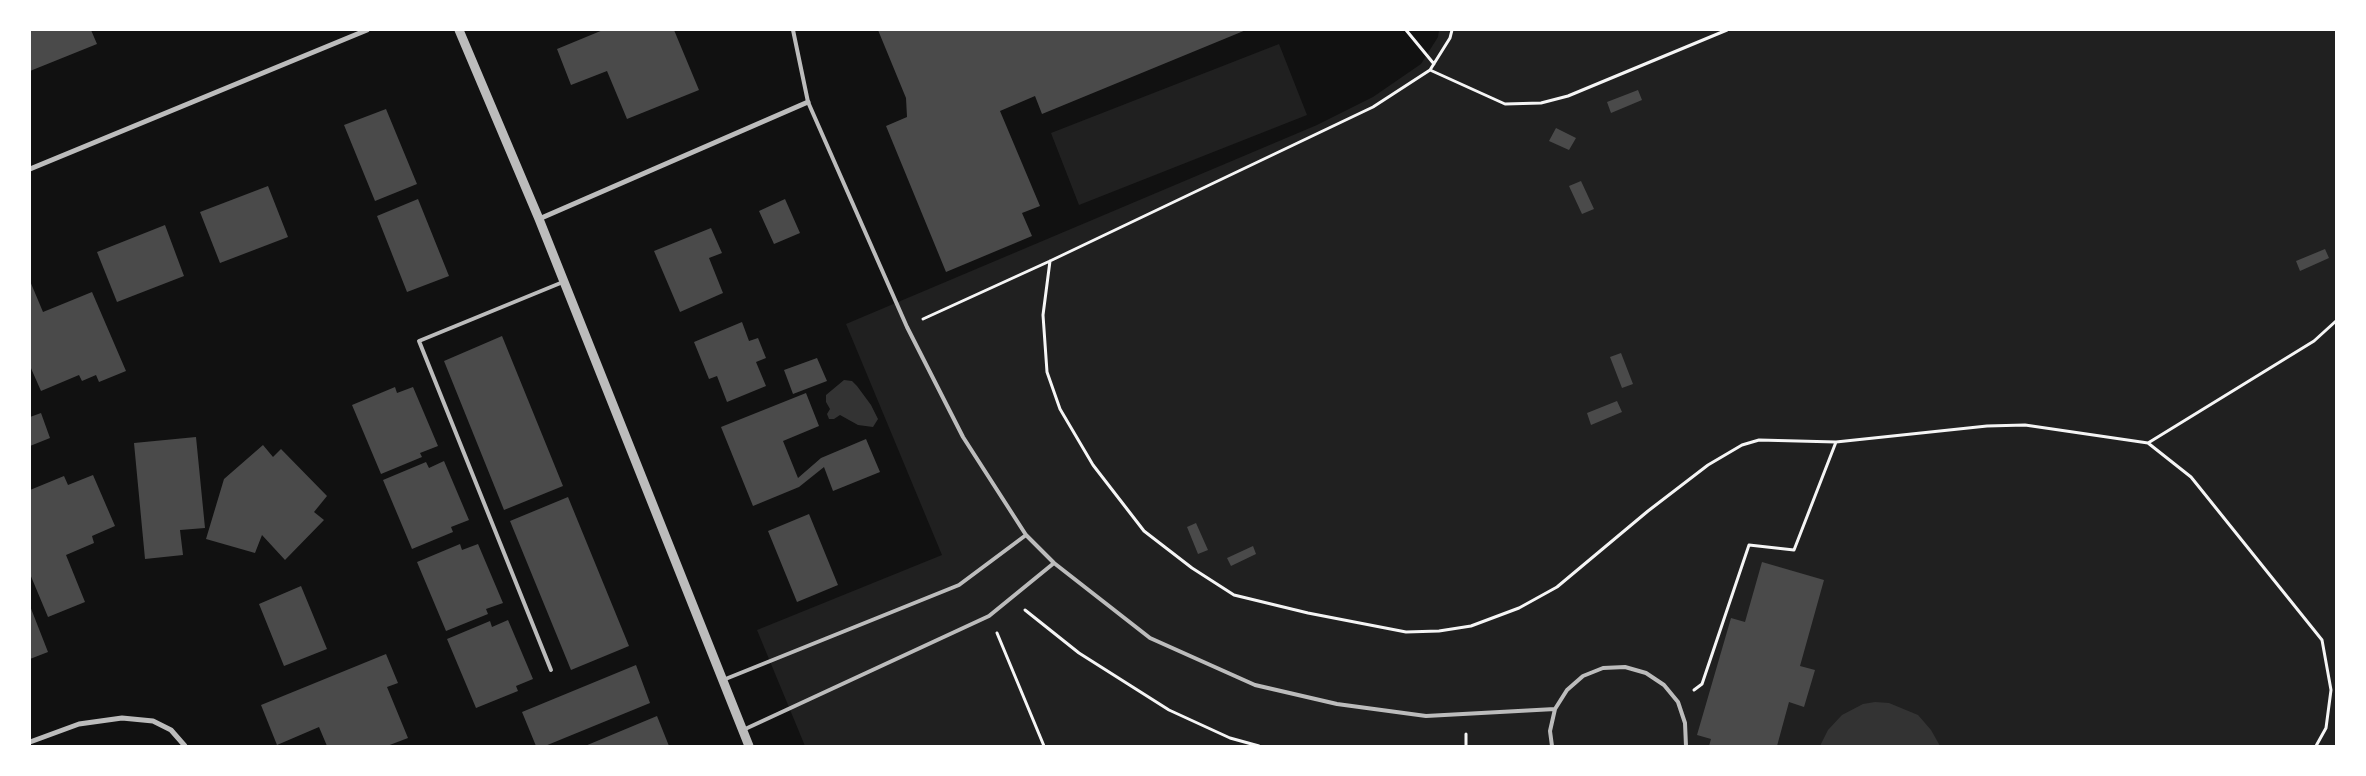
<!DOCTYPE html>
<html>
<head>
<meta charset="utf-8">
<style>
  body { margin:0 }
  #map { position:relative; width:2366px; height:776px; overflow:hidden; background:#111; font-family:"Titillium Web",sans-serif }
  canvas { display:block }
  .frame { position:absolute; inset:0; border:31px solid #fff; pointer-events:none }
</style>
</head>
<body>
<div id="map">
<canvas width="2366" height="776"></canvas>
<div class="frame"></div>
</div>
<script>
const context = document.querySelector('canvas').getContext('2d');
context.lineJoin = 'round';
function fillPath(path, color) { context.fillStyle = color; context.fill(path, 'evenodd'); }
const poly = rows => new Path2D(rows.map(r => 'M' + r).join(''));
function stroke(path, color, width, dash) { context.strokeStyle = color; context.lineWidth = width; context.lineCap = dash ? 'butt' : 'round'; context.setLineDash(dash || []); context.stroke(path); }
fillPath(poly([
  [1439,30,2336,30,2336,746,805,746,757,630,942,555,846,324,1317,125,1373,97,1421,64,1438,37],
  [1279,44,1307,115,1079,205,1051,133]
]), '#202020');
fillPath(poly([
  [844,380,852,381,857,386,871,405,878,419,873,427,858,425,840,415,834,419,829,419,827,414,830,409,826,402,826,395],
  [1875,702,1889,703,1918,715,1931,730,1940,746,1820,746,1828,730,1842,715,1863,704]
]), '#333');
fillPath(poly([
  [30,30,91,30,97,44,30,71],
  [603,30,674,30,699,90,627,119,607,71,571,85,557,49],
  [878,30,991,31,1246,30,1042,114,1035,96,1000,111,1040,206,1022,213,1032,236,946,272,886,126,907,117,906,98],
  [1638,90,1642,100,1611,113,1607,102],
  [386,109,417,184,375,201,344,125],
  [1556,128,1576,138,1569,150,1549,141],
  [1581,181,1594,209,1582,214,1569,186],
  [268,186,288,237,220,263,200,212],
  [418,199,449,276,407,292,377,216],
  [785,199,800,233,774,244,759,211],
  [165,225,184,276,117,302,97,252],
  [711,228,722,253,709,258,723,293,680,312,654,251],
  [2325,249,2329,258,2300,271,2296,261],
  [30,281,43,312,92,292,126,371,99,382,96,375,82,381,79,375,41,391,30,366],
  [742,322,749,341,758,338,766,358,756,362,766,386,727,402,717,376,709,379,694,342],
  [502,336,563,486,504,510,444,361],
  [1621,353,1633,384,1622,388,1610,357],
  [817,358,827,381,793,394,784,370],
  [395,387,397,393,413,387,438,446,420,453,422,457,381,474,352,405],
  [806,393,819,426,783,441,798,478,821,458,866,439,880,472,833,491,824,467,799,487,753,506,721,427],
  [1617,401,1622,412,1591,425,1587,413],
  [41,413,50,438,30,446,30,417],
  [196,437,205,528,180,530,183,555,145,559,134,443],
  [263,445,273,457,281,449,327,496,314,512,324,520,285,560,262,535,255,553,206,539,224,479],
  [444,461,469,520,451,527,453,532,412,549,383,480,426,462,429,468],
  [93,475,115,526,92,536,94,543,66,555,85,602,48,617,30,574,30,490,64,476,68,485],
  [568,497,629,646,571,670,510,521],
  [809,514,838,585,797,602,768,531],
  [1196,523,1208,550,1198,554,1187,527],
  [460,544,462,550,478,544,503,603,486,609,488,614,446,631,417,562],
  [1253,546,1256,554,1231,566,1227,558],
  [1762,562,1824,580,1800,666,1815,670,1804,707,1789,702,1777,746,1709,746,1711,739,1697,735,1731,618,1745,622],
  [301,586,327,649,284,666,259,604],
  [30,606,48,652,30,659],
  [508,620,533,679,516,686,518,691,476,708,447,639,490,621,492,627],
  [386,654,398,683,387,687,408,738,387,746,327,746,319,727,277,745,261,705],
  [636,665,650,703,545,746,536,746,522,712],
  [657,716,669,746,585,746]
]), '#4a4a4a');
stroke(poly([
  [1406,30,1434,64],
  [1430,70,1450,38,1452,30],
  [1050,261,1043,315,1047,372,1060,409,1093,465,1144,531,1192,568,1234,595,1308,613,1406,632,1439,631,1471,626,1519,608,1557,587,1648,511,1708,465,1742,445,1759,440,1836,442,1987,426,2025,425,2148,443],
  [923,319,1050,261,1373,107,1430,70,1505,104,1541,103,1568,96,1727,30],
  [1025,610,1079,653,1169,710,1230,738,1259,746],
  [997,633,1044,746],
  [1694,690,1702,684,1749,545,1794,550,1836,442],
  [1466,734,1466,746],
  [2316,746,2326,728,2331,690,2322,640,2191,477,2148,443,2314,341,2336,321]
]), '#f5f5f5', 3);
stroke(poly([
  [793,30,808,102,907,327,963,437,1026,535,1054,563,1150,638,1255,685,1337,704,1426,716,1555,709],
  [551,670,419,341,563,282],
  [723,680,959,585,1026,535],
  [743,730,989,616,1054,563],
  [1552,746,1550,731,1555,709,1567,690,1583,676,1603,668,1625,667,1646,673,1664,685,1678,702,1685,723,1686,746]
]), '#bcbcbc', 4);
stroke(poly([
  [30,169,367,30],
  [539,219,808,102],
  [30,742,79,724,122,718,153,721,171,730,185,746]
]), '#bcbcbc', 5);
stroke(poly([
  [459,30,539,219,749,746]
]), '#bcbcbc', 9);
</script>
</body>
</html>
